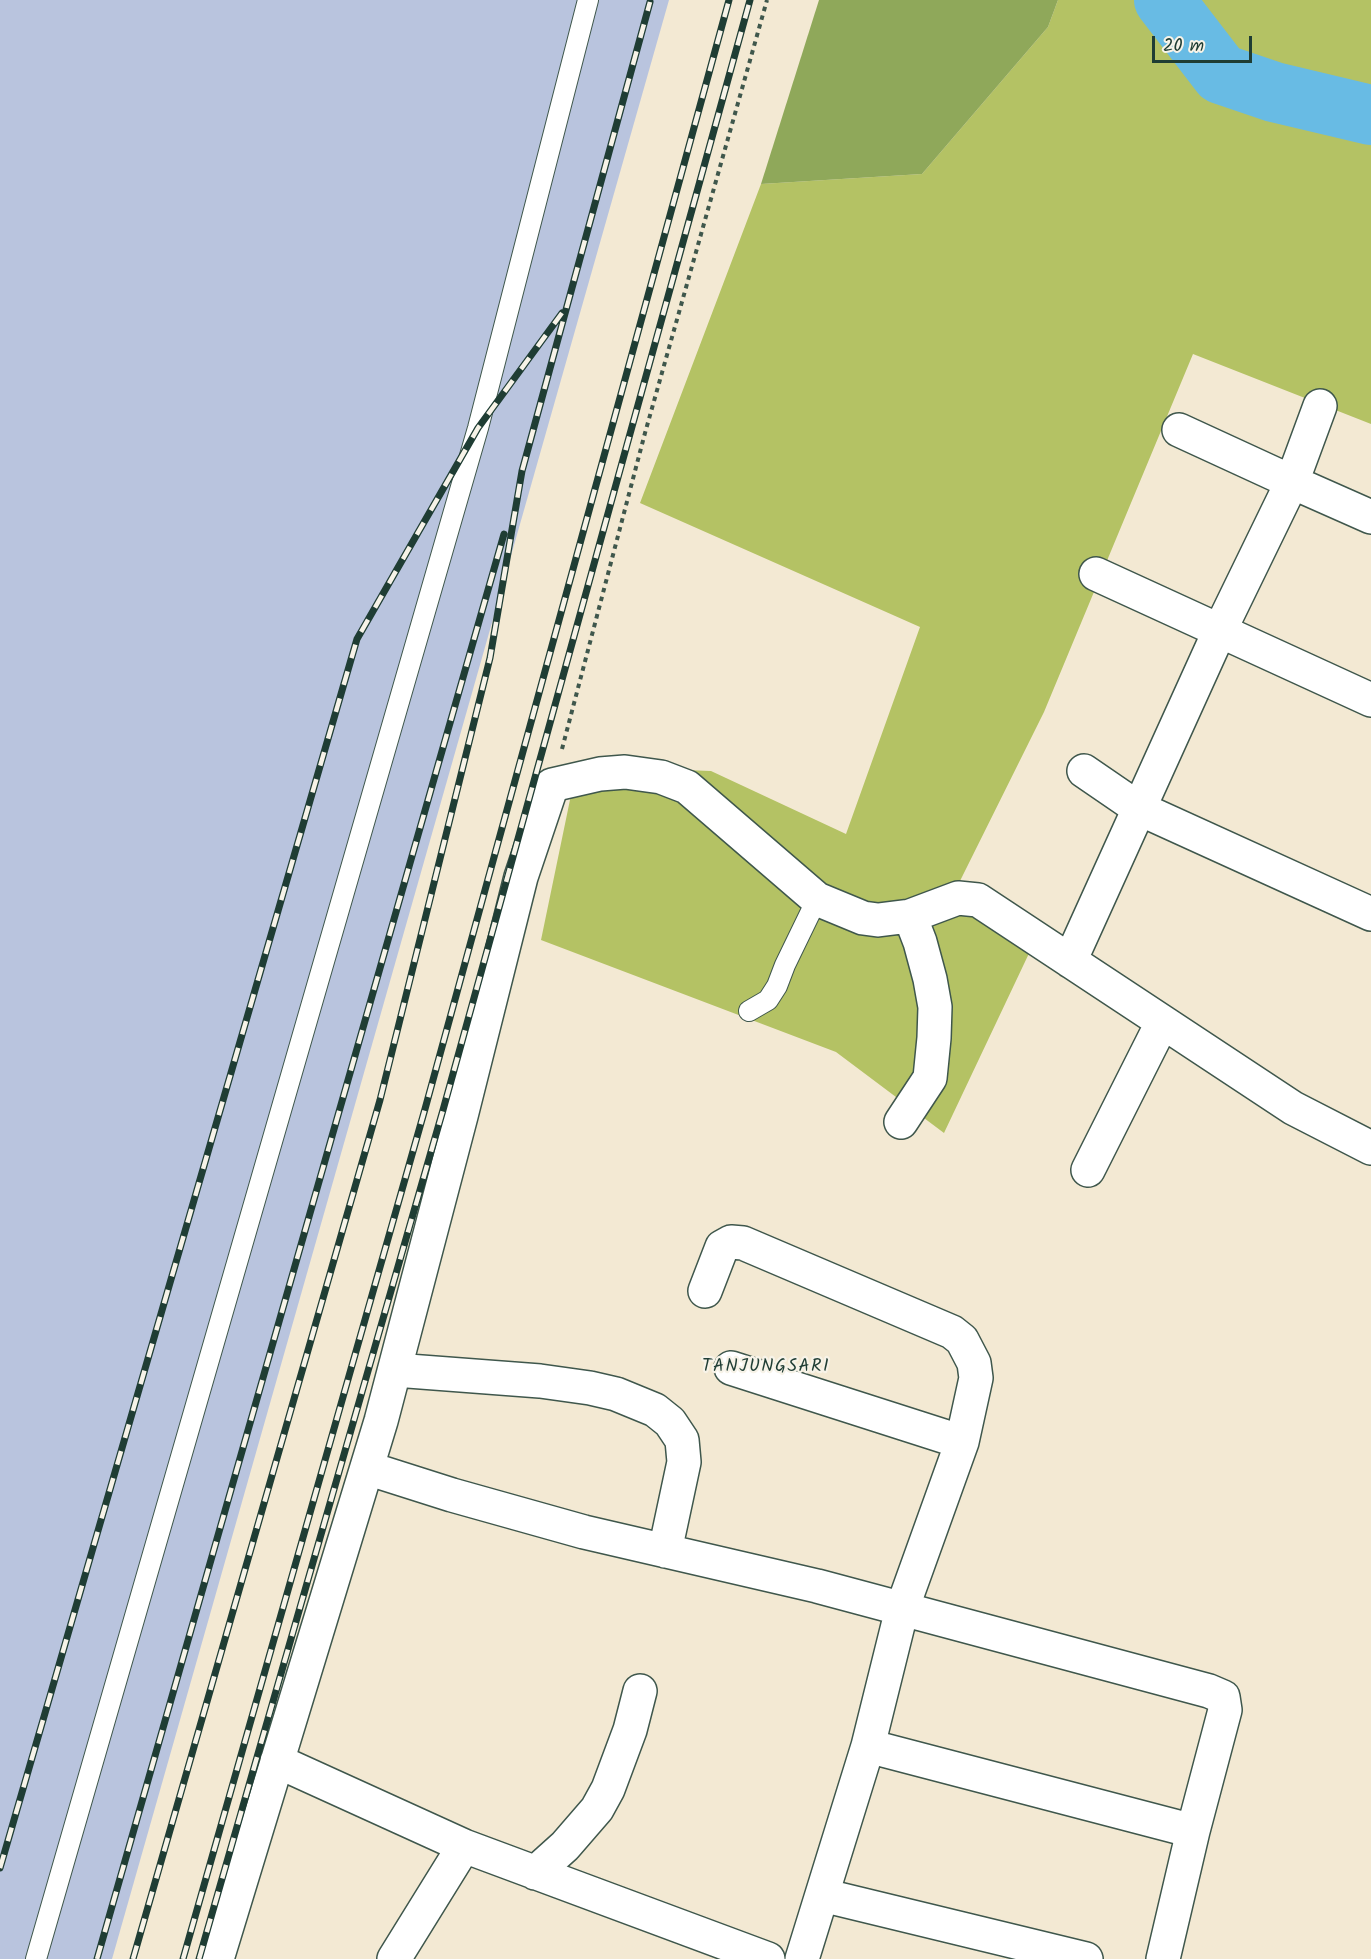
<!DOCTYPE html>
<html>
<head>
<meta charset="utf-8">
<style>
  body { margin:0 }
  #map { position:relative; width:1371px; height:1959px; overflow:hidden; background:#f3e9d3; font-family:Kalam,sans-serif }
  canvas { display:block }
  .scale { position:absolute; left:1152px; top:36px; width:100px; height:27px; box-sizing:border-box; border:3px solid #1f3d34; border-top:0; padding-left:8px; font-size:18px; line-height:21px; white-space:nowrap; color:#1f3d34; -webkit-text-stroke:4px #f7f3e8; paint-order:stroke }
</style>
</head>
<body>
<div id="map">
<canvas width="1371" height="1959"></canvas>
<div class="scale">20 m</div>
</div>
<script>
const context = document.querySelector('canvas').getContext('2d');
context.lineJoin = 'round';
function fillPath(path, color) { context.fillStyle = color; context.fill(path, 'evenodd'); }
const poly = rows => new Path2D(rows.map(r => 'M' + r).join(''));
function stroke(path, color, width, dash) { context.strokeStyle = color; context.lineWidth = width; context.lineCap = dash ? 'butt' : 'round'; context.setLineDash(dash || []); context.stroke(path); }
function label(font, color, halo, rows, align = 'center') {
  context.font = font + ' Kalam,sans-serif'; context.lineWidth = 4.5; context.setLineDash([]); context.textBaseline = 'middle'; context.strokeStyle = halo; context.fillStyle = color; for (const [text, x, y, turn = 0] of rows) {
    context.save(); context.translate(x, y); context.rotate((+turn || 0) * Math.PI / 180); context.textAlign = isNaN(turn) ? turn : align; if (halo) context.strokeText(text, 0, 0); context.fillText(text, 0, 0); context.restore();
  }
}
fillPath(poly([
  [0,0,669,0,112,1959,0,1959]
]), '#b9c4de');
fillPath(poly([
  [1058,0,1371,0,1371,424,1193,354,1044,712,957,887,1041,928,944,1133,836,1052,541,940,577,766,711,771,846,834,920,627,640,503,761,184,922,174,1048,27]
]), '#b4c264');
fillPath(poly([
  [819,0,1058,0,1048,27,922,174,761,184]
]), '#8fa85a');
stroke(poly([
  [1164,0,1221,74,1274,92,1371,115]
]), '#68bbe4', 60);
const service = poly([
  [749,1011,768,1000,777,986,785,965,817,899],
  [36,1959,478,428,588,0]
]);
const minor = poly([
  [1179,430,1292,482,1320,406],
  [1096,574,1371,700],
  [1084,771,1138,808,1371,914],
  [1070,961,1220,630,1292,482,1371,517],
  [901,1122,930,1078,934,1038,935,1007,930,979,920,942,910,916],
  [1088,1170,1162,1023],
  [705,1291,722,1247,731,1242,743,1243,952,1332,962,1340,974,1363,976,1378,962,1442,902,1609,868,1746,1193,1831],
  [731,1368,962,1442],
  [395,1370,540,1381,590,1388,616,1394,655,1410,670,1422,682,1440,684,1462,665,1551],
  [367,1468,452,1495,584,1532,817,1586,1209,1691,1223,1697,1225,1710,1193,1831,1163,1959],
  [277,1761,464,1846,768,1959],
  [535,1873,565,1846,597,1809,608,1789,630,1730,640,1691],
  [822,1895,1086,1959],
  [217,1959,381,1421,461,1116,521,877,552,785,600,774,625,772,661,777,687,787,817,899,863,918,878,920,910,916,958,898,978,900,1293,1108,1371,1148],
  [394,1959,464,1846],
  [802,1959,868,1746]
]);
stroke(service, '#3f574c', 22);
stroke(minor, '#3f574c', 36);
stroke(poly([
  [562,749,645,433,767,0]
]), '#3f574c', 4, [4.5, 4.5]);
stroke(service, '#fff', 20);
stroke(minor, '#fff', 33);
const rail = poly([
  [0,1868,357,639,478,428,562,313],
  [97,1959,504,534],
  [133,1959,380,1100,490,658,522,471,650,2],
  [183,1959,425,1109,729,0],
  [199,1959,443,1110,750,0]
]);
stroke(rail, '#1f3d34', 7);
stroke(rail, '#f7f3e8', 4.5, [14]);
context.letterSpacing = '1.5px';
label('18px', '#1f3d34', '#f7f3e8', [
  ["TANJUNGSARI",766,1368]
]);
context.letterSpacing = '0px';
</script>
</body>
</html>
